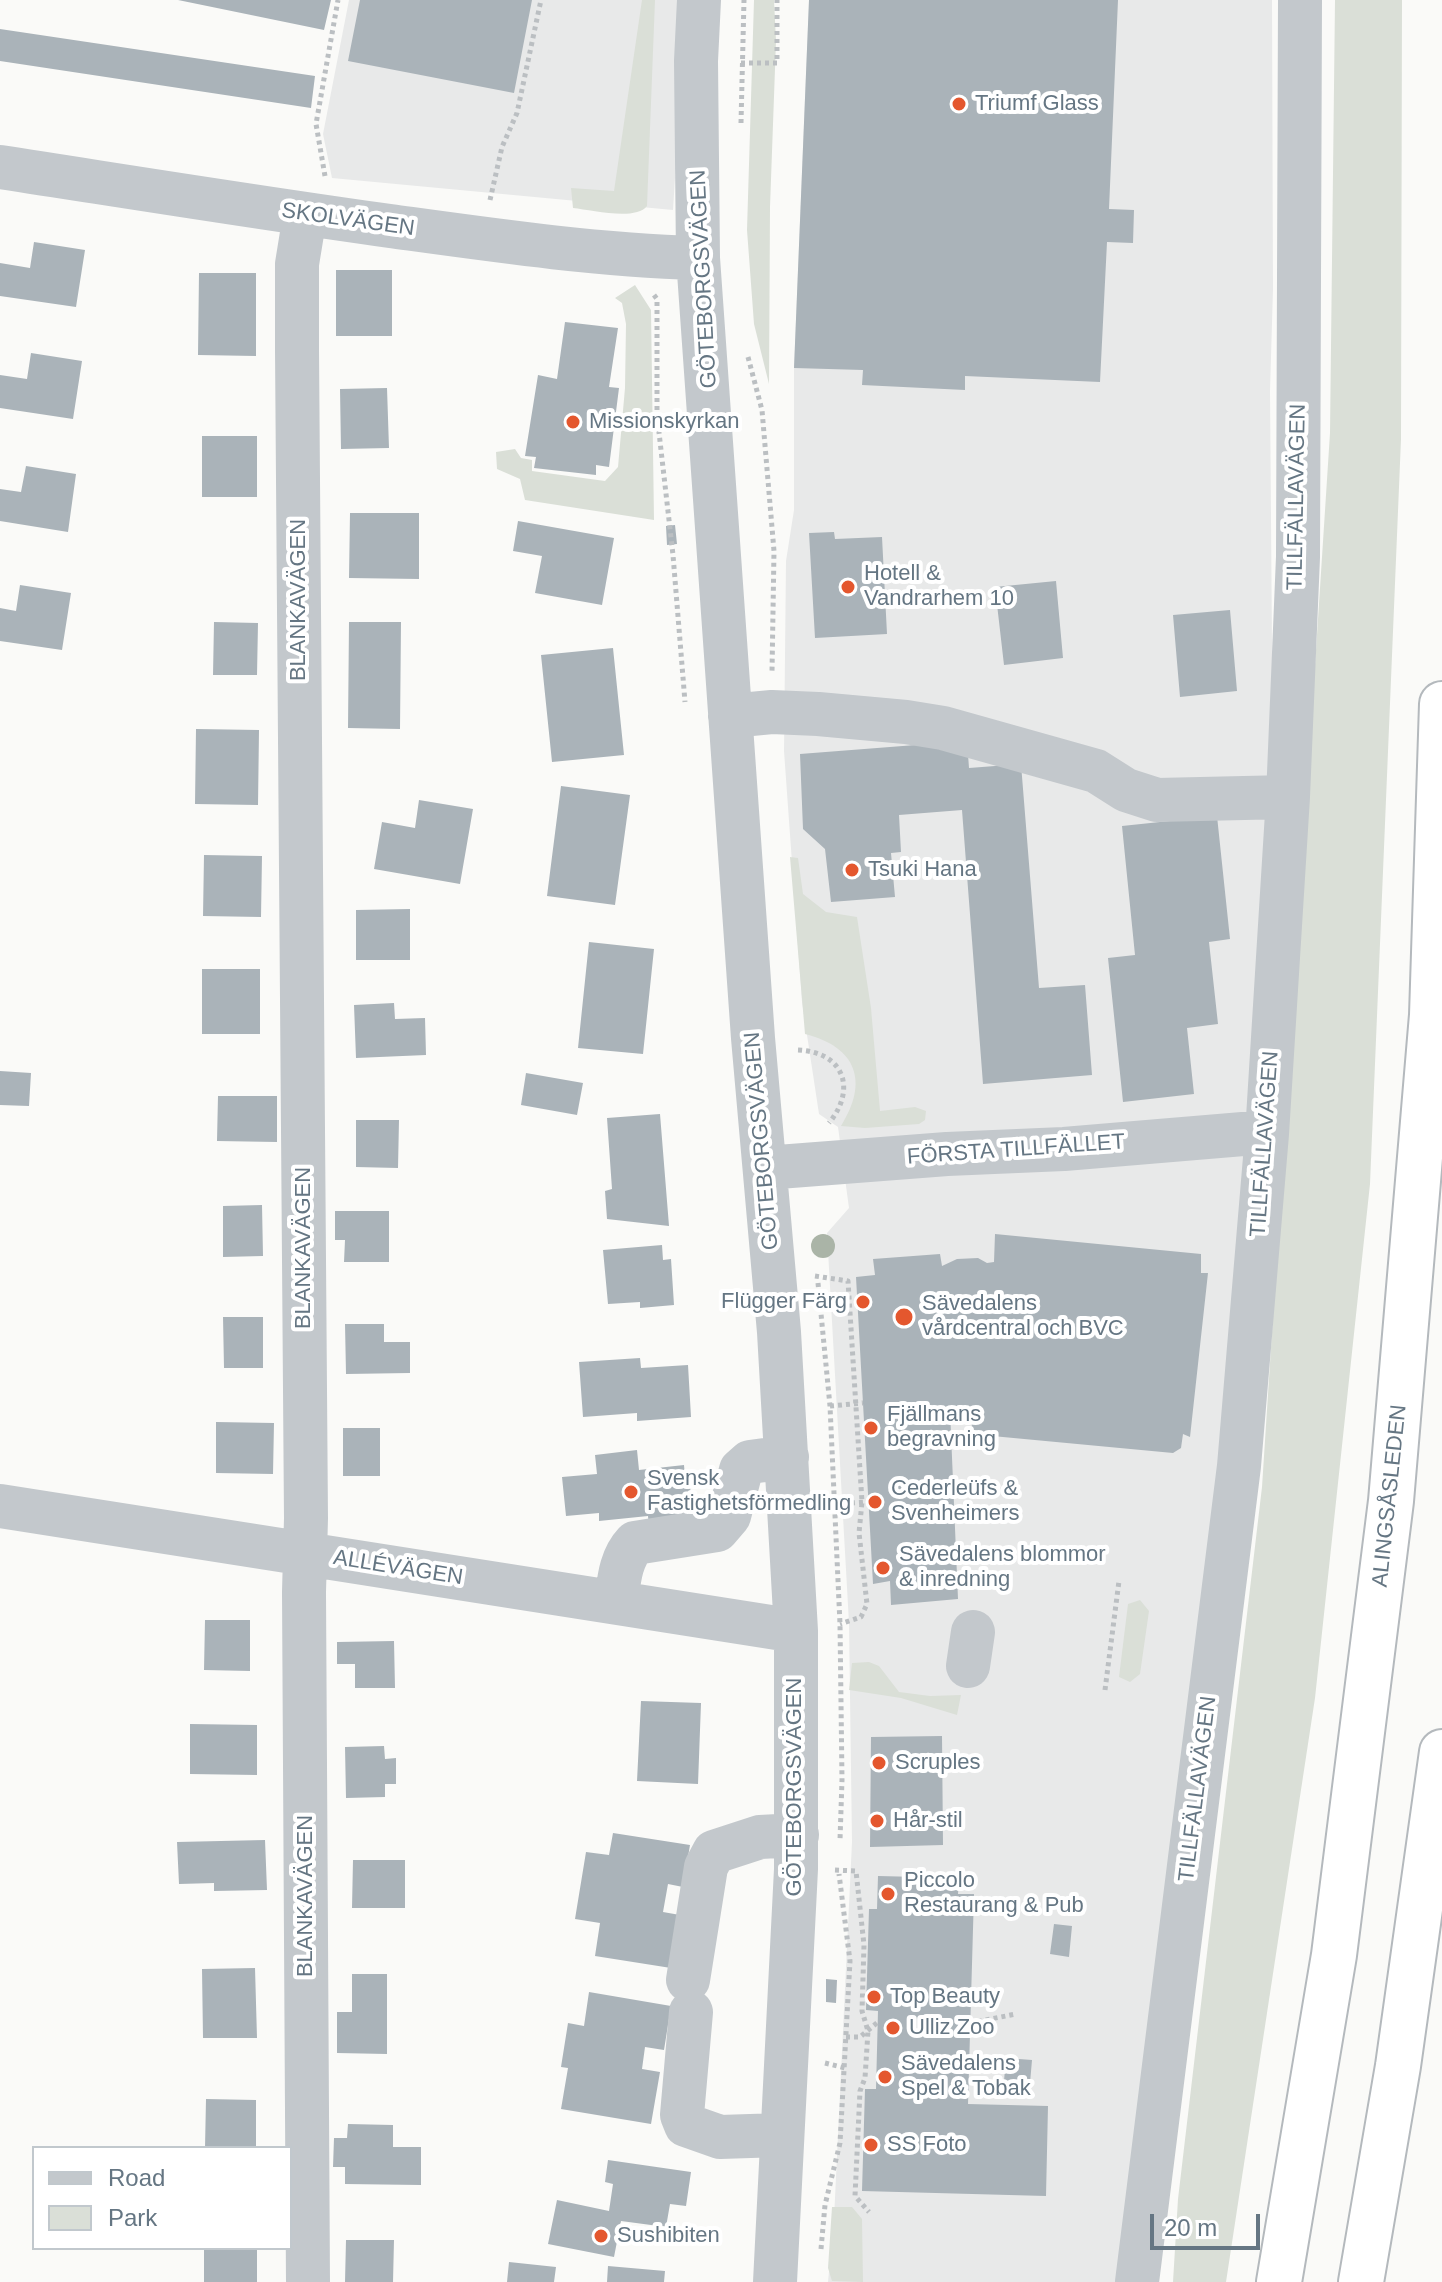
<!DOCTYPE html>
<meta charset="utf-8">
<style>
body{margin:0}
#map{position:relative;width:1442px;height:2282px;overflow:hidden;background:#fafaf8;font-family:Helvetica,sans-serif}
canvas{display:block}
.legend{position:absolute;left:32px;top:2146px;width:260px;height:104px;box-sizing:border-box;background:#fff;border:2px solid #c1c8cd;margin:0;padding:10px 14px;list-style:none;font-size:24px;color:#657683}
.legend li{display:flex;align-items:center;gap:16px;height:40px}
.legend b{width:40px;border:2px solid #c1c8cd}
.scale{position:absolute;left:1150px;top:2214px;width:110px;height:36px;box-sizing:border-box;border:4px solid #657683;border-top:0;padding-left:10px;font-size:24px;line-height:28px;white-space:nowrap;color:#657683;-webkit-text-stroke:6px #fff;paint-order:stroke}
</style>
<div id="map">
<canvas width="1442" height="2282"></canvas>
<ul class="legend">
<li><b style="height:10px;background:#c3c8cc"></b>Road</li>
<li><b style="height:22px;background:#dadfd7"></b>Park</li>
</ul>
<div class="scale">20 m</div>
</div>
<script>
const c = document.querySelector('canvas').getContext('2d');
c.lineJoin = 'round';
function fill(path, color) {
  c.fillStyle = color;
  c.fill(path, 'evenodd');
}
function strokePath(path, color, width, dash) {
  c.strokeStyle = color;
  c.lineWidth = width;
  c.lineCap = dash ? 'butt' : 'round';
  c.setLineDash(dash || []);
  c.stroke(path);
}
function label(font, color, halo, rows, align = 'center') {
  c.font = font + ' Helvetica,sans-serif';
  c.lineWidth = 8;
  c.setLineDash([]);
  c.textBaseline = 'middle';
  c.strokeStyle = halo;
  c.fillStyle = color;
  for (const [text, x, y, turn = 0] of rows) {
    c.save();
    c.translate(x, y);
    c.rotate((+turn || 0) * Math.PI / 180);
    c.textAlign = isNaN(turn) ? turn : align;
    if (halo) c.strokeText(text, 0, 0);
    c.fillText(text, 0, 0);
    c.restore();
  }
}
fill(new Path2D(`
 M349,0h337l-13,210 -341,-32 -9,-44z
 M809,0h463l1,289 -3,102 3,380 -49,668 -104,843h-292l6,-63 18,-377 -3,-219 -22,-390 22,-25 -11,-81 -19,-13 -17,-112 -18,-251 2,-190 8,-51v-142z`), '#e8e9e9');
fill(new Path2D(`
 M642,0h13l-8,206c-11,15 -56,4 -74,2l-2,-20 43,3z
 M754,0h20l2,41 -6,166 -1,177 -15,-60 -7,-94z
 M1335,0h67l-1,439 -31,745 -55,514 -89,584h-53l5,-83 84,-712 68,-1054z
 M635,285l16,25 3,210 -129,-20 -5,-21 -23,-10 -1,-17 19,-3 6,9 11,2v11l73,10 13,-14 7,-79 1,-64 -4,-21 -7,-5z
 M790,857l8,1 5,36 23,18 31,5 14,91 9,103 35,-4 11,4 -1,9 -6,4 -54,4 -24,-2c28,-44 16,-79 -36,-92z
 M1140,1600l9,11 -9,63 -10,8 -11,-5 9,-73z
 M869,1662l10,4 20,26 31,4 31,-1 -4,20 -56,-17 -52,-8 3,-27z
 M832,2207h20l10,12 1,63 -31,-1 -4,-13z`), '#dadfd7');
fill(new Path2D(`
 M178,0h153l-7,30z
 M360,0h172l-18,93 -166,-32z
 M809,0h309l-9,209 25,1 -1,33 -26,-1 -7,140 -135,-6v14l-103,-5 1,-15 -69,-2z
 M0,29l315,47 -4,32 -311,-47z
 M34,242l51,8 -9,57 -76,-11v-33l30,5z
 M336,270h56v66h-56z
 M199,273h57v83l-58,-1z
 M565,322l53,6 -9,59 10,1 -10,79 -13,-2v10l-62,-7 2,-11 -11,-1 13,-81 19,4z
 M31,353l51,8 -9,58 -73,-11v-33l27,4z
 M387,388l2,60 -48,1 -1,-60z
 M202,436h55v61h-55z
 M26,466l50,8 -8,58 -68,-11v-32l21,3z
 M350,513h69v66l-70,-1z
 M518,521l96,17 -12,67 -67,-12 7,-37 -29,-5z
 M675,525l2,19 -10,1 -1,-19z
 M834,532l1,7 47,-2 5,97 -72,4 -6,-105z
 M1056,581l7,77 -59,7 -9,-78z
 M20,585l51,8 -9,57 -62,-9v-33l16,3z
 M1230,610l7,81 -57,6 -7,-82z
 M214,622l44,1 -1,52h-44z
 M349,622h52l-1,107 -52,-1z
 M613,648l11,107 -72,7 -11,-107z
 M196,729l63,1 -1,75 -63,-1z
 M967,741l2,27 52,-4 18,224 46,-3 7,90 -109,9 -21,-274 -63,5 2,37 -10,1 4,44 -64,5 -6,-53 -22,-20 -3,-75z
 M561,786l69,9 -15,110 -68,-9z
 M419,800l54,9 -13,75 -86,-15 8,-47 33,6z
 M1217,816l13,123 -21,3 9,82 -31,4 7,66 -71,8 -15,-144 27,-3 -13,-129z
 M204,855l58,1 -1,61 -58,-1z
 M410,909v51h-54v-50z
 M589,942l65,7 -11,105 -65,-6z
 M202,969h58v65h-58z
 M394,1003l1,16 30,-1 1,37 -70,3 -2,-53z
 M0,1071l31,2 -2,33 -29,-1z
 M526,1073l57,10 -6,32 -56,-10z
 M218,1096h59v46l-60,-1z
 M660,1114l9,112 -62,-7 -2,-28 7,-2 -5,-71z
 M356,1120h43l-1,48 -42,-1z
 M262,1205l1,51 -40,1v-51z
 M335,1211h54v51h-45l1,-22h-10z
 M995,1234l206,20v19h7l-18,164 -7,-3 -2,14 -8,5 -202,-19 2,-21 -23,-3 8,189 -67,6 -1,-24 -17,3 -17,-307 19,-2 -2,-16 67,-5 2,12 15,-7 21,-1 9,5 7,-1z
 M662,1245l1,15 8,-1 3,46 -34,3v-6l-32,2 -5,-54z
 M223,1317h40v51h-39z
 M345,1324h39v18h26v31l-64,1z
 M640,1358l1,10 47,-3 3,52 -54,4v-8l-54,4 -4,-55z
 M216,1422l58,1 -1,51 -57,-1z
 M343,1428h37v48h-37z
 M637,1450l2,20 45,-5 1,12 4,-1 5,49 -45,4 -1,-13 -49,5v-8l-33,3 -4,-39 35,-3 -2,-19z
 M205,1620h45v51l-46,-1z
 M394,1641l1,47h-40v-24h-18v-22z
 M641,1701l60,2 -3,81 -61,-3z
 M190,1724l67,1v50l-67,-1z
 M942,1736l1,109 -73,2 1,-110z
 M384,1746l1,13 11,-1v26h-11v13l-39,1 -1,-51z
 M613,1833l77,12 -7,42 -15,-3 -5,28 17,3 -9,53 -76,-12 5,-33 -25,-4 11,-67 23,3z
 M265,1840l2,50 -53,1v-8l-35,1 -2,-42z
 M353,1860h52v48h-53z
 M878,1876l81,2 -1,16h16l-6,210 80,2 -2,90 -184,-5 3,-102h11l2,-78 -12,-1 3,-101h8z
 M1054,1924l18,2 -3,31 -19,-3z
 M255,1968l2,70h-54l-1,-69z
 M352,1974h35v80l-50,-1v-41h15z
 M826,1979l11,1 -1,23 -10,-1z
 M589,1992l82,14 -7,44 -19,-3 -3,22 18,3 -9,52 -90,-15 7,-41 -7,-1 7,-44 16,3z
 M1006,2058l26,2 -2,23 -26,-2z
 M206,2099l50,1v48h-51z
 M348,2124l45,1v22h28v38l-76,-1v-17h-12l1,-29h13z
 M608,2160l83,12 -5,34 -16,-2 -4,23 -45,-6 -7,36 -66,-13 9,-44 52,11 4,-27 -8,-2z
 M346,2240h48l-1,42h-48z
 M204,2248h53v34h-53z
 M509,2262l47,5 -2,15h-47z
 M608,2266l57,5 -1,11h-57z`), '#aab3b9');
const highway = new Path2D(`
 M1279,2282l55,-327 57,-454 41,-486 10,-311
 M1361,2282l37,-216 44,-314`);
strokePath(highway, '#b4b9bd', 48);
strokePath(new Path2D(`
 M741,63h36v-63
 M741,123l3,-123
 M325,176l-9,-52 22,-124
 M490,200l12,-53 15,-34 24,-113
 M654,295l3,4v116l16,140 12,147
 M748,357l14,53 12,141 -2,121
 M798,1050c46,2 59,39 31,73
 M815,1276l33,5 14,221 -3,31 8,71 -6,13 -21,7
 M818,1283l12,123 10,218 2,156 -2,60
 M830,1406l33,-3
 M835,1504l34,-2
 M1105,1690l14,-109
 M835,1870l21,1 8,74 -2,66 6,20 -3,47 -5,13 -5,105 14,16
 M970,2023l46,-9
 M846,2037h14l18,-15
 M825,2063l20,5
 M821,2249l4,-44 15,-62 10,-182 -11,-87`), '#bbbfc2', 5, [4, 4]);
strokePath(new Path2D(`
 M699,0l-3,61 2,197 55,780 26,294 17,299v238l-21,413
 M0,167c130,20 260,41 390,59 102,14 205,29 308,32
 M305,215l-8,49v86l9,1168 -2,74 4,690
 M730,716l42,-4 46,2 88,8 37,6 153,43 30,19 31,10 131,-3
 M765,1168l182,-14 117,-5 179,-15h24
 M0,1506l796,125
 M616,1602c3,-21 4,-43 19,-59l82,-13 12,-14 12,-46 9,-8 37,-5
 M968,1666l5,-34
 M688,1980l18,-113 8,-15 46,-15 37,-2
 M691,2012l-9,103 4,10 34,12 61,-2
 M1137,2282l102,-816 28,-332 21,-337 10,-240 2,-557`), '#c3c8cc', 44);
strokePath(highway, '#fff', 44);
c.fillStyle = '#aab4a7';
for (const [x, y] of [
 [823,1246]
]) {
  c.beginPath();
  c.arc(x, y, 12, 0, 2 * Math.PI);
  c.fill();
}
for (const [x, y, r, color] of [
 [959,104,8,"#e4572e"],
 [573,422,8,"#e4572e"],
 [848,587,8,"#e4572e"],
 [852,870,8,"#e4572e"],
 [863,1302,8,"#e4572e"],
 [904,1317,10,"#e4572e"],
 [871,1428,8,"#e4572e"],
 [631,1492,8,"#e4572e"],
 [875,1502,8,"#e4572e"],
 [883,1568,8,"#e4572e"],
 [879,1763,8,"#e4572e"],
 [877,1821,8,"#e4572e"],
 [888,1894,8,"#e4572e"],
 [874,1997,8,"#e4572e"],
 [893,2028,8,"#e4572e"],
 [885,2077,8,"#e4572e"],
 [871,2145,8,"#e4572e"],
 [601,2236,8,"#e4572e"]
]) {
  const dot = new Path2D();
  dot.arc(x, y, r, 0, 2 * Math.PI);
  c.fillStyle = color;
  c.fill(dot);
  strokePath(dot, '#fff', 3);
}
label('22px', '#657683', '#fff', [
 ["Triumf Glass",975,104],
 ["Missionskyrkan",589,422],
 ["Hotell &",864,574],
 ["Vandrarhem 10",864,599],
 ["Tsuki Hana",868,870],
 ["Flügger Färg",847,1302,"right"],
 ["Sävedalens",922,1304],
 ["vårdcentral och BVC",922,1329],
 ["Fjällmans",887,1415],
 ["begravning",887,1440],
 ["Svensk",647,1479],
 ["Fastighetsförmedling",647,1504],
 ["Cederleüfs &",891,1489],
 ["Svenheimers",891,1514],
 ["Sävedalens blommor",899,1555],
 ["& inredning",899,1580],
 ["Scruples",895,1763],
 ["Hår-stil",893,1821],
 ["Piccolo",904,1881],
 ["Restaurang & Pub",904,1906],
 ["Top Beauty",890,1997],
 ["Ulliz Zoo",909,2028],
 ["Sävedalens",901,2064],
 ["Spel & Tobak",901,2089],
 ["SS Foto",887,2145],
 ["Sushibiten",617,2236]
], 'left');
label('22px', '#657683', '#fff', [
 ["SKOLVÄGEN",348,220,8],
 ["GÖTEBORGSVÄGEN",704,279,-93],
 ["TILLFÄLLAVÄGEN",1297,497,-89],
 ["BLANKAVÄGEN",299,600,-90],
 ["GÖTEBORGSVÄGEN",762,1141,-95],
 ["TILLFÄLLAVÄGEN",1265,1144,-86],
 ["FÖRSTA TILLFÄLLET",1016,1150,-4],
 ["BLANKAVÄGEN",304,1248,-90],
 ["ALINGSÅSLEDEN",1390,1496,-84],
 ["ALLÉVÄGEN",398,1568,9],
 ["GÖTEBORGSVÄGEN",795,1787,-90],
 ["TILLFÄLLAVÄGEN",1198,1789,-83],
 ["BLANKAVÄGEN",306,1896,-90]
]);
</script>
